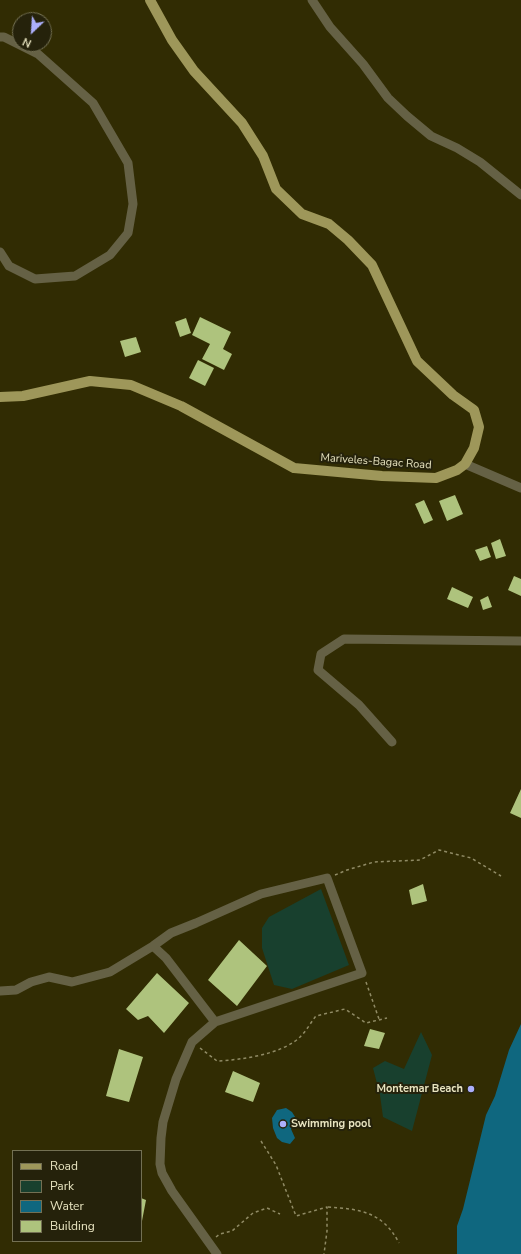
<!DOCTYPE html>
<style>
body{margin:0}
#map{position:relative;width:521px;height:1254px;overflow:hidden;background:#312c03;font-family:"Nunito Sans",sans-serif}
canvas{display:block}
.legend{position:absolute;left:12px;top:1150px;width:130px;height:92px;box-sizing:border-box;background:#25220b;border:1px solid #737053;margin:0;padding:5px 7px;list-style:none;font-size:12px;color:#e8e4c0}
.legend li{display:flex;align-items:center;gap:8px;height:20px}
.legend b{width:20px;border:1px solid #737053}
.north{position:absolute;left:12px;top:12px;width:40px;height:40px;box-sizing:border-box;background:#25220b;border:1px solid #737053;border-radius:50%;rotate:205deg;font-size:11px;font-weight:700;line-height:16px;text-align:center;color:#e8e4c0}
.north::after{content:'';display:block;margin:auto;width:14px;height:18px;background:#acaffb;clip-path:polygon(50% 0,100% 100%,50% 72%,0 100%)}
</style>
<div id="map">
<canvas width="521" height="1254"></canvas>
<ul class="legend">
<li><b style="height:5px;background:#9e975a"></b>Road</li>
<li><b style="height:11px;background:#18402e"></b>Park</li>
<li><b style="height:11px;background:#0f677f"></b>Water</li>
<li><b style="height:11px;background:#aec37d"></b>Building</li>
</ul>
<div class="north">N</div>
</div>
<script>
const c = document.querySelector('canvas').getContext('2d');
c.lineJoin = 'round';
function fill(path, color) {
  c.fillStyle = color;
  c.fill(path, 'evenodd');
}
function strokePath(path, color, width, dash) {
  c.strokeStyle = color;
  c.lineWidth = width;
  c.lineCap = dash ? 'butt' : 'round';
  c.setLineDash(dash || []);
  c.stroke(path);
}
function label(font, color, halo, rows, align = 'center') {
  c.font = font + ' "Nunito Sans",sans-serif';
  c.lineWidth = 4;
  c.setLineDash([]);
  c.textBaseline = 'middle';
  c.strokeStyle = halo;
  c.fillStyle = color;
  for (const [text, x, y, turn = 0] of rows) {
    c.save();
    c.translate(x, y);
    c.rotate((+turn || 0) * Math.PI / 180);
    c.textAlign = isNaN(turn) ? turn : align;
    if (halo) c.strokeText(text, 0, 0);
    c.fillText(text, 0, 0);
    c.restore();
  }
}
fill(new Path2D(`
 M321,889l28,76 -57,24 -18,-4 -12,-37v-20l7,-11z
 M421,1032l11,23 -20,76 -29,-14 -3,-22 -7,-27 12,-7 19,8z`), '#18402e');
fill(new Path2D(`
 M521,1024v230h-64v-28l6,-17 23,-94 9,-19 14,-46z
 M286,1108l6,4 5,8 -6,9 4,9 -5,6 -8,-2 -5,-4 -4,-10 -1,-10 5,-8z`), '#0f677f');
fill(new Path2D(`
 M200,317l31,15 -8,17 9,5 -8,16 -22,-11 8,-15 -18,-9z
 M186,318l5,15 -11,4 -5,-15z
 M136,337l5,15 -16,5 -5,-16z
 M198,360l16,8 -9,18 -16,-8z
 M455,495l8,19 -16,7 -8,-20z
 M424,500l9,20 -9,4 -9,-20z
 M500,539l6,17 -10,3 -5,-16z
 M487,546l4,11 -11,4 -5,-11z
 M514,576l7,3v17l-13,-6z
 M452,587l21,10 -5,11 -21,-9z
 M488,596l4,11 -9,3 -3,-10z
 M521,789v29l-11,-5z
 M423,884l4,17 -15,4 -3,-15z
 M239,940l28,26 -30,40 -29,-26z
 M157,973l32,30 -25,30 -16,-17 -10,4 -12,-11z
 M370,1029l15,4 -6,16 -15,-3z
 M119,1049l24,8 -14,45 -23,-6z
 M233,1071l27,12 -7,19 -28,-10z
 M141,1198l5,2 -4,21h-1z`), '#aec37d');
strokePath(new Path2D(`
 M335,875l12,-5 27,-8 46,-2 19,-10 32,8 30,18
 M366,982l13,37
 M200,1048l17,13c24,-1 67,-7 84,-25 6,-6 10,-14 15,-20l29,-7 21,14 21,-5
 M261,1141l15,24 20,51 31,-9v24l-3,23
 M328,1207c32,2 55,5 71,36
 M216,1237l4,-3 12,-3 21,-18 14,-5 13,6`), '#908b65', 1.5, [3, 3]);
strokePath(new Path2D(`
 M312,0l18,27 33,37 25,34 19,18 24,20 26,12 23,14 41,33
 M0,37h4l34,17 55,49 35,60 5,41 -5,29 -18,22 -35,21 -40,3 -26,-13 -9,-14
 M465,464l56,24
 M392,742l-33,-37 -41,-35 3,-16 23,-15 177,2
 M153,946l13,12 49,64 -23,20 -16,37 -13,43 -2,16 -1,26 2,9 10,18 45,63
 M0,991l16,-1 15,-8 18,-5 23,5 38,-10 43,-26 18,-13 25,-10 65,-29 66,-16 35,95 -147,49`), '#656145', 9);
strokePath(new Path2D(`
 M0,397l23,-1 67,-15 41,4 50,21 113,62 88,8 54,2 21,-8 8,-6 9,-16 5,-21 -5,-17 -21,-15 -36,-34 -45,-96 -24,-25 -19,-16 -27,-10 -26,-25 -13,-33 -21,-33 -48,-52 -22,-31 -22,-40`), '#9e975a', 10);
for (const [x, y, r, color] of [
 [471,1089,4,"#acaffb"],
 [283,1124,4,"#acaffb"]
]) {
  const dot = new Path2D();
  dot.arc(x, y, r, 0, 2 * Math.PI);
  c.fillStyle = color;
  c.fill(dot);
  strokePath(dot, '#25220b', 1.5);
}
label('11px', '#e8e4c0', '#25220b', [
 ["Mariveles-Bagac Road",376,462,4]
]);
label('bold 11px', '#e8e4c0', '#25220b', [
 ["Montemar Beach",463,1089],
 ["Swimming pool",291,1124,"left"]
], 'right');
</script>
